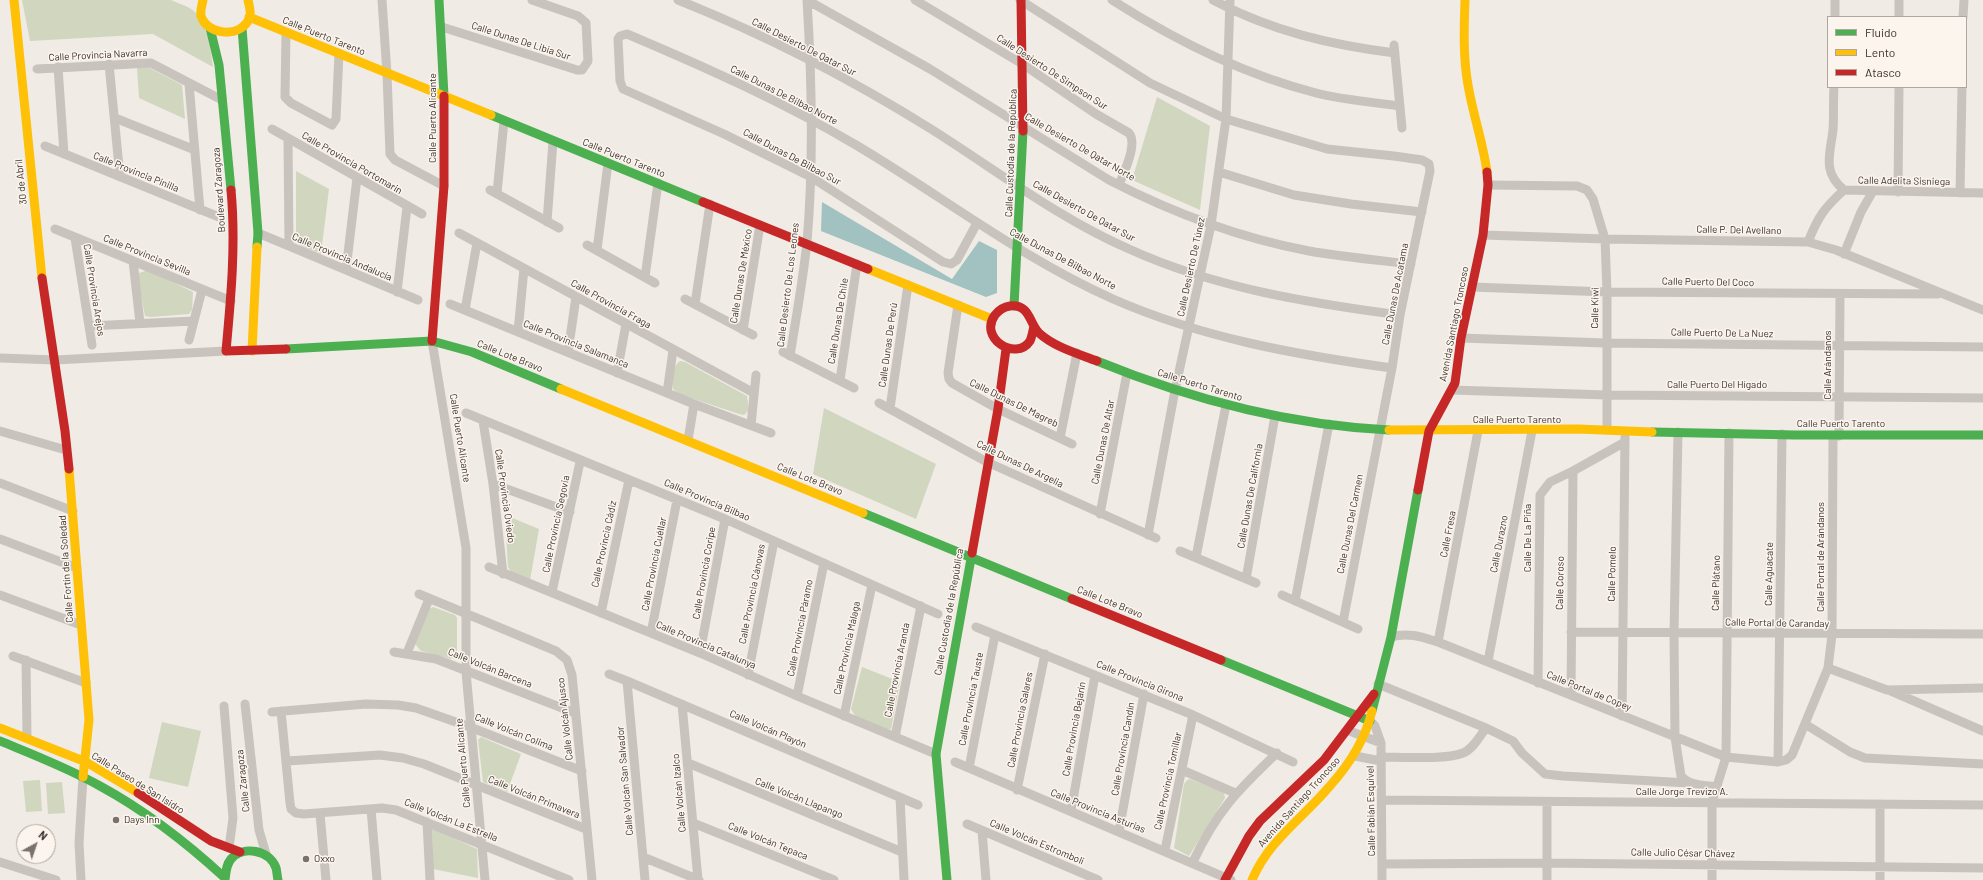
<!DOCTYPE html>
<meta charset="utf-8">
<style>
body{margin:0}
#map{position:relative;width:1983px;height:880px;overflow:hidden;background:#f0ebe5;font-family:Barlow,sans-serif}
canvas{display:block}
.legend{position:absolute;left:1827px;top:16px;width:140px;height:72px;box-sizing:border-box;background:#fbf5ee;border:1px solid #aea6a0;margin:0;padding:5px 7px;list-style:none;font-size:12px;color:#3b302b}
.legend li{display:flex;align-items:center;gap:8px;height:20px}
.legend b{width:20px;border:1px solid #aea6a0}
.north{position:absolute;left:16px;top:824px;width:40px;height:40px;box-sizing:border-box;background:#fbf5ee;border:1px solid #aea6a0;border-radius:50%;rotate:40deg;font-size:11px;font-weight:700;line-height:16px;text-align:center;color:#3b302b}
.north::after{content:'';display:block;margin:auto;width:14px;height:18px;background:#7a716c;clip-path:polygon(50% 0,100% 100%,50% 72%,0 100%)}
</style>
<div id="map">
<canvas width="1983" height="880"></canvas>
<ul class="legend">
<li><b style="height:5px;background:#4caf50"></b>Fluido</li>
<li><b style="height:5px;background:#ffc107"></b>Lento</li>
<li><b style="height:5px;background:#c62828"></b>Atasco</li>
</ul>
<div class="north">N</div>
</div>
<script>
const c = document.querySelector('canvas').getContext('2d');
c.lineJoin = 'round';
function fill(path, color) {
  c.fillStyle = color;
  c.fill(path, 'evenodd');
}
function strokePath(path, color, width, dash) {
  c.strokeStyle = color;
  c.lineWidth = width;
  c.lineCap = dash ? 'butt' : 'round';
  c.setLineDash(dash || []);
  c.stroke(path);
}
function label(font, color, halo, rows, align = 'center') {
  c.font = font + ' Barlow,sans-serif';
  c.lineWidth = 3;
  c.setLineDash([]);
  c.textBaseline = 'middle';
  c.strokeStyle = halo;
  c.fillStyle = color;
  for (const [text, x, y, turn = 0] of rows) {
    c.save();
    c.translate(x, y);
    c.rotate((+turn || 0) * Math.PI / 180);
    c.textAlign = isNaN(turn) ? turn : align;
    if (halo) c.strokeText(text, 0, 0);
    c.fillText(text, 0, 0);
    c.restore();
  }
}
fill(new Path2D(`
 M22,0h149c6,3 14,5 20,9 16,9 20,42 22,58l-60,-33 -123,7z
 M148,67l34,18 3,34 -46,-21 -2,-30z
 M1157,97l53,29 -10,84 -68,-30z
 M296,171l33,18 -8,65 -20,-8 -5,-7z
 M148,270l45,22 -1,18 -3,4 -38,3 -6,-1 -7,-37 1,-6z
 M680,361l5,1 62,34 2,14 -5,5 -5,-1 -60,-20 -6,-5c-1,-9 -1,-23 7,-28z
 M824,408l112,56 -20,55 -103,-45z
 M505,515l34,14 -9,51 -18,-7 -4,-6z
 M433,607l22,8 2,3v34l-6,7 -30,-8 -6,-7 14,-35z
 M862,667l38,15 -9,47 -4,1 -31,-13 -5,-8z
 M162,722l39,9 -13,56 -39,-9z
 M481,737l40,17 -14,38 -24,-10 -5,-42z
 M1190,779l30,12 4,2 1,5 -36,58 -15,-8 10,-64 3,-4z
 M40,780l2,31 -16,1 -3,-31z
 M62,782l3,31 -17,1 -2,-31z
 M434,829l43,20 1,29 -45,-9 -1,-39z`), '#d1d6bf');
fill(new Path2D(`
 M822,202l130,77 27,-38 18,9v43l-11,4 -165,-66z`), '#a1c2c1');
strokePath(new Path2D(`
 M382,0l5,74 3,80 5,6 49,26
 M678,0c88,35 173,79 253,129 65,41 127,89 198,120 86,39 179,54 271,66
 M807,0l123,69 179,111c62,32 131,58 200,71 34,6 68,9 102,13
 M915,0l109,65 72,49 33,19c9,11 -5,39 -10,52
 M1020,0l130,83 76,36 101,30 67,7 28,4 7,4 1,7 -30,144 -8,53 -49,254
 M1112,0c64,41 130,74 204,93 27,7 56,9 84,13
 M1213,0c58,31 118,45 182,53
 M1835,17v-17
 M1899,17v-17
 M1963,17l1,-17
 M442,27l135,43h5l6,-9 -2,-38 -8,-7 -46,-16
 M286,33l-1,64 6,6 41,22 4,-6 3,-66
 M1394,45l8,83
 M109,64l11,113
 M58,67l6,87
 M37,69l114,-6 71,37
 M189,84l11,126
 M1834,87c-1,14 0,29 -1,43 -3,25 -11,42 11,60l139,3
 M115,118l80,32
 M272,129l150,85
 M288,139l1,107
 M45,146l174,71
 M1219,172l75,23 57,9 71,8
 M1488,185l89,1 10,4 6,9 12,40 2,53v138
 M490,190l69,38
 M1898,192l1,-105
 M497,193l7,-72
 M1960,193l2,-106
 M547,222l6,-81
 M977,223l-20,37 -6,4 -8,-2 -132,-85 -87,-43 -101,-45 -3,-8 -2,-42 2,-3 7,-2c78,33 156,68 229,111 86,51 165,113 257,154 89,39 184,56 279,69
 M55,229l176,72
 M258,233l160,67
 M459,233l295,160
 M1483,235l122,4 203,3 28,8 147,60
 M75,238l17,107
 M1808,242c10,-25 16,-34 36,-52
 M587,245l68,38
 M597,250l11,-87
 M1844,254l17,-42 12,-21
 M133,261l7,62
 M346,270l11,-92
 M645,277l13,-94
 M1472,287l135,5 331,2
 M397,292l10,-85
 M685,299l68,36
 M450,304l244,100 77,29
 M695,304l15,-100
 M958,305l-10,68 1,6 3,4 46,26 74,35
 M465,310l12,-67
 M89,326l105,-5
 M743,330l17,-105
 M518,332l6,-64
 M1461,338l144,5 378,4
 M189,340l13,-50
 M432,341l34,207v124l19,208
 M568,352l8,-55
 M783,352l71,36
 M790,356c6,-38 13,-76 17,-114 7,-81 5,-161 0,-242
 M0,358l55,2 171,-9
 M617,373l9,-49
 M840,380l17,-116
 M1452,390l155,5 376,3
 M667,393l6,-43
 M879,403l108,59 169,76
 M890,408l18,-123
 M466,413l259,106 213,95
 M483,421l10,63 10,90
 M751,425l5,-50
 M0,431l66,19
 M1678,432l-4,201 1,104 6,39c9,10 23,9 36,11
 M1839,436l1,-142
 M1060,438l17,-85
 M688,440l6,-36
 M0,483l73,28
 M493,484l77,28
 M1100,514l27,-141
 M1148,535l27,-145 36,-165 15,-106 4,-119
 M0,539l77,29
 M1180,551l76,32
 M1196,557l30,-152
 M489,567l211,86 97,43 139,58
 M1246,579l29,-163
 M552,592l28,-130
 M419,594l137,57 11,9 5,15 20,205
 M0,595l81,30
 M1282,595l76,34
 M1295,601l34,-177
 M601,613l28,-133
 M976,627l217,88 100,47
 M1571,632l412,2
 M651,633l26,-133
 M1391,637c17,-5 31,0 47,5l288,115 52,5 8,-2 6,-5 36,-87 4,-33 1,-199
 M1438,642l40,-211
 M394,652l42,7 139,54
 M407,653l22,-54
 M700,653l25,-134
 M13,656l73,27
 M26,660l1,78
 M1488,661l44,-230
 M1828,668l59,22 96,-2
 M609,674l18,7 291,124
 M748,675l26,-134
 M627,681l18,199
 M1538,683l2,-188 10,-13 23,-11 52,-29
 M1378,684l108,44
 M1891,691l92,40
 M1571,695l2,-224
 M797,696l27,-133
 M245,704l14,126 7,24
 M682,704l16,176
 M224,706l9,112 -4,30
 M281,711l9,92 1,6 5,4 8,1 78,-6 14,2 173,70
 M272,712l94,-8 32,1 18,3 54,19 112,44
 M844,716l28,-131
 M1622,716l3,-279
 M1370,721l5,5 6,17 1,137
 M1805,724l45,28 15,6 118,6
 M1347,730l34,13
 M895,737l26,-131
 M1355,756l26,5
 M1381,757c20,0 65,3 82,-4 10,-4 17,-17 23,-25l27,13 9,12 23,21 18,2 126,7
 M287,761l93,-6 23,3 21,6 162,65
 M955,762l276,118
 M1778,762l4,-328
 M688,763l214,89
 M969,768l26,-133
 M1182,770l53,23
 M1017,790l28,-136
 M900,797l4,83
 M1382,800l601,5
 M1547,803v77
 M371,809l6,71
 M1071,811l24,-136
 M320,814l6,66
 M427,822l3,58
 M693,823l141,57
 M967,824l131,56
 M982,831l4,49
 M1119,831l25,-137
 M1165,850l28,-135
 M643,857l56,23
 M0,862l56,18
 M1193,862c23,-50 45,-72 84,-109
 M1382,864l165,-1 436,5
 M81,880l-2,-37 4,-66
 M1712,880v-78l14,-45 3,-324
 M1880,880v-76`), '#c9c3be', 9);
strokePath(new Path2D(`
 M439,0l5,96
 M210,28l9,37 12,125
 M242,28l16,205 -1,14
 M491,115l212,87
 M1014,306l9,-175
 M286,349l146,-8 40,11 89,37
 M1097,361c93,38 192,64 292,69
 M1652,432l143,3h188
 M863,513l209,86
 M1221,660l149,61
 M1372,711l19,-74 27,-147
 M0,741c34,14 68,27 100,45 46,25 87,57 125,92
 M225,880c1,-8 1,-15 6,-21 12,-14 39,-9 45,9 1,3 1,8 2,12
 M947,880l-11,-126 36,-201`), '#4caf50', 9);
strokePath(new Path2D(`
 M14,0l28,278
 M203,0c-1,5 -3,11 -2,16 7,21 43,22 49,0 1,-5 -1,-11 -2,-16
 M1465,0c-1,29 -2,57 3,85 5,30 15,57 19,87
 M249,17l242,98
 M868,269l124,50
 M252,351l5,-104
 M561,389l302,124
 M1389,430l189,-1 74,3
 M69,469l20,251 -6,57
 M0,728l86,34 52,31
 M1252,880c17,-40 50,-61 77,-93 20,-22 36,-47 43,-76`), '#ffc107', 9);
strokePath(new Path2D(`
 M1021,0l2,131
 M231,190c5,54 0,107 -5,161l60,-2
 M703,202l165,67
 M42,278l23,153 4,38
 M1034,326c-1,4 -2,11 -4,15 -14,21 -52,-3 -35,-26 4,-5 8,-8 15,-9 20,-2 19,17 29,27 15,14 40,21 58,28
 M432,341l12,-155v-90
 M1418,490l11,-59 26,-48 6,-45 22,-103 5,-50 -1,-13
 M972,553l26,-144 8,-60
 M1072,599l149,61
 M138,793l73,48 29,11
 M1225,880l24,-44 11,-15 64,-61 50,-66`), '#c62828', 9);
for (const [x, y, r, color] of [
 [116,820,4,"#7a716c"],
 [306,859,4,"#7a716c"]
]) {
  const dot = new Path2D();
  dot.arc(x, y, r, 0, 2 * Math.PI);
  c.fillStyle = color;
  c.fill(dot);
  strokePath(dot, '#fbf5ee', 1.5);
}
label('10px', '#3b302b', '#fbf5ee', [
 ["Calle Puerto Tarento",324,36,22],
 ["Calle Dunas De Libia Sur",521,41,18],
 ["Calle Desierto De Qatar Sur",804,47,27],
 ["Calle Provincia Navarra",98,55,-3],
 ["Calle Desierto De Simpson Sur",1052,72,33],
 ["Calle Dunas De Bilbao Norte",784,95,27],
 ["Calle Puerto Alicante",433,118,-90],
 ["Calle Desierto De Qatar Norte",1080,147,30],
 ["Calle Custodia de la República",1011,153,-88],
 ["Calle Dunas De Bilbao Sur",792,157,28],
 ["Calle Puerto Tarento",624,158,22],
 ["Calle Provincia Portomarin",352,163,30],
 ["Calle Provincia Pinilla",136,172,22],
 ["Calle Adelita Sisniega",1904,181,1],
 ["30 de Abril",21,182,-96],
 ["Boulevard Zaragoza",219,190,-94],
 ["Calle Desierto De Qatar Sur",1084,211,29],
 ["Calle P. Del Avellano",1739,230,1],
 ["Calle Provincia Sevilla",147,255,22],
 ["Calle Provincia Andalucía",342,257,23],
 ["Calle Dunas De Bilbao Norte",1063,259,28],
 ["Calle Desierto De Túnez",1191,267,-78],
 ["Calle Dunas De México",741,276,-81],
 ["Calle Puerto Del Coco",1708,282,1],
 ["Calle Desierto De Los Leones",788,285,-83],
 ["Calle Provincia Arejos",94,290,81],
 ["Calle Dunas De Acatama",1395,294,-79],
 ["Calle Provincia Fraga",611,304,29],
 ["Calle Kiwi",1595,308,-89],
 ["Calle Dunas De Chile",838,321,-81],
 ["Avenida Santiago Troncoso",1454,324,-79],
 ["Calle Puerto De La Nuez",1722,333,1],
 ["Calle Provincia Salamanca",576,344,22],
 ["Calle Dunas De Perú",888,345,-82],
 ["Calle Lote Bravo",510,356,22],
 ["Calle Arándanos",1828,365,-90],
 ["Calle Puerto Tarento",1200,385,17],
 ["Calle Puerto Del Hígado",1717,385],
 ["Calle Dunas De Magreb",1014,403,26],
 ["Calle Puerto Tarento",1517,420],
 ["Calle Puerto Tarento",1841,424],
 ["Calle Puerto Alicante",460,438,81],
 ["Calle Dunas De Altar",1103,442,-79],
 ["Calle Dunas De Argelia",1020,464,26],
 ["Calle Lote Bravo",810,479,22],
 ["Calle Provincia Oviedo",505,496,82],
 ["Calle Dunas De California",1250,496,-80],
 ["Calle Provincia Bilbao",707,500,23],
 ["Calle Provincia Segovia",556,524,-78],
 ["Calle Dunas Del Carmen",1350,524,-79],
 ["Calle Fresa",1448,534,-79],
 ["Calle De La Piña",1528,538,-90],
 ["Calle Provincia Cádiz",604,544,-78],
 ["Calle Durazno",1499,544,-79],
 ["Calle Portal de Arándanos",1821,557,-90],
 ["Calle Provincia Cuéllar",654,564,-79],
 ["Calle Fortín de la Soledad",66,569,-94],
 ["Calle Provincia Coripe",704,573,-80],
 ["Calle Pomelo",1612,574,-89],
 ["Calle Aguacate",1769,574,-89],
 ["Calle Coroso",1560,583,-89],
 ["Calle Plátano",1716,583,-89],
 ["Calle Provincia Cánovas",752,594,-79],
 ["Calle Lote Bravo",1110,602,22],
 ["Calle Custodia de la República",949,612,-80],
 ["Calle Portal de Caranday",1777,623,1],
 ["Calle Provincia Páramo",800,628,-79],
 ["Calle Provincia Catalunya",706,645,23],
 ["Calle Provincia Málaga",847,648,-78],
 ["Calle Volcán Barcena",490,668,22],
 ["Calle Provincia Aranda",897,670,-79],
 ["Calle Provincia Girona",1140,681,22],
 ["Calle Portal de Copey",1589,691,22],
 ["Calle Provincia Tauste",971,699,-79],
 ["Calle Volcán Ajusco",565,719,-96],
 ["Calle Provincia Salares",1020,720,-79],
 ["Calle Volcán Playón",768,729,23],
 ["Calle Provincia Bejarín",1074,729,-80],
 ["Calle Volcán Colima",514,732,22],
 ["Calle Provincia Candín",1123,749,-80],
 ["Calle Puerto Alicante",463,763,-95],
 ["Calle Zaragoza",243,781,-96],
 ["Calle Volcán San Salvador",625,781,-95],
 ["Calle Provincia Tomillar",1168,781,-78],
 ["Calle Paseo de San Isidro",138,783,32],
 ["Calle Jorge Trevizo A.",1682,792],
 ["Calle Volcán Izalco",679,793,-95],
 ["Calle Volcán Primavera",534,797,22],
 ["Calle Volcán Llapango",799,798,22],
 ["Avenida Santiago Troncoso",1299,802,-48],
 ["Calle Provincia Asturias",1098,811,22],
 ["Calle Fabián Esquivel",1371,811,-91],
 ["Calle Volcán La Estrella",451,820,22],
 ["Calle Volcán Tepaca",768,841,22],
 ["Calle Volcán Estromboli",1037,842,23],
 ["Calle Julio César Chávez",1683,853,1]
]);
label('10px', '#3b302b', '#fbf5ee', [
 ["Days Inn",124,820],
 ["Oxxo",314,859]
], 'left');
</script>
